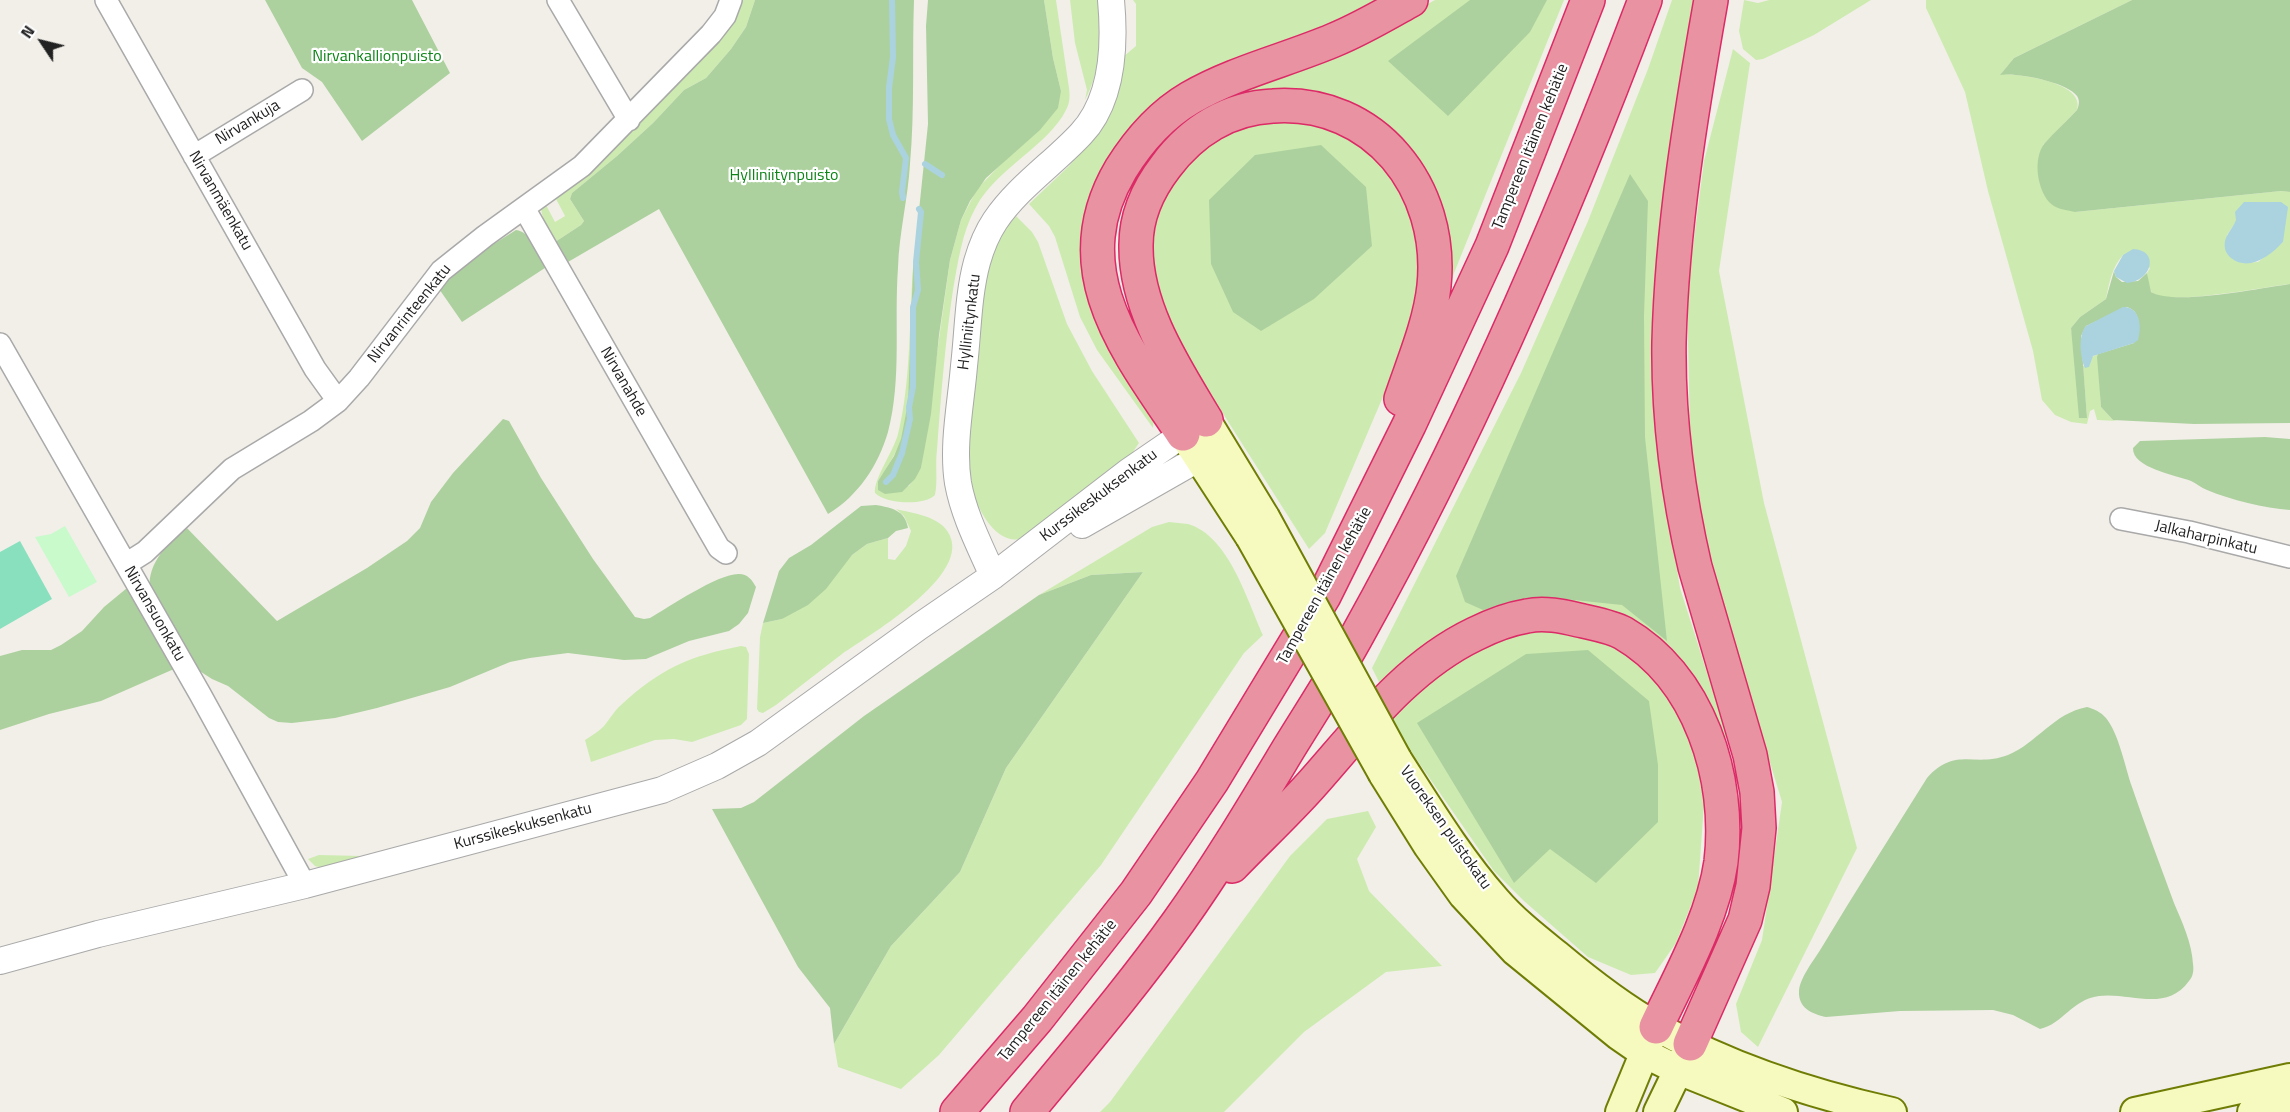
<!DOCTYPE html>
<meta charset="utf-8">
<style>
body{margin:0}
#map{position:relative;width:2290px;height:1112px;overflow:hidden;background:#f2efe9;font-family:"Titillium Web",sans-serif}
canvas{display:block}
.north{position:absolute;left:12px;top:12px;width:60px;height:60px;-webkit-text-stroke:4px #fff;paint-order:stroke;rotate:305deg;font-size:16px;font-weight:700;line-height:24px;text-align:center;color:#222}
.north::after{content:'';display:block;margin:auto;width:21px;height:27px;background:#222;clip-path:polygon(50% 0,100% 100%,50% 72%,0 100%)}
</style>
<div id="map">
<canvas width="2290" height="1112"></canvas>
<div class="north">N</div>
</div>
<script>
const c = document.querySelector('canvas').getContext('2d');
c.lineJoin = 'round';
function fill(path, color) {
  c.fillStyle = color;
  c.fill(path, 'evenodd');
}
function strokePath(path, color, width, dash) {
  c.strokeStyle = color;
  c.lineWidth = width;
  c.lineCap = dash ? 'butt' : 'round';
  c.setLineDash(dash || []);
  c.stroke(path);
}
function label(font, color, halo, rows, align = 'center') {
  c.font = font + ' "Titillium Web",sans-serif';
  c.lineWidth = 4.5;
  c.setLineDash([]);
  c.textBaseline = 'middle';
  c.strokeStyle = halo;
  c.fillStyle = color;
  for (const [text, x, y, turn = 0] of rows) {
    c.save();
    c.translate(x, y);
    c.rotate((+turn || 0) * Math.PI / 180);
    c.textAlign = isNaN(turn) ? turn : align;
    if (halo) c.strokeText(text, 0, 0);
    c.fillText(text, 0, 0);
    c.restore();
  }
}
fill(new Path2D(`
 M738,0h17l-9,27 -15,22 -25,29 -22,12 -31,33 -36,33 -45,37 -2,6 14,22 -3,4 -26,17 -11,-19 -3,-14 1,-2 4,-2 9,17 10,-6 -10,-19 57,-47 85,-90z
 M1044,0h12l13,88c1,8 1,15 -3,22 -17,35 -69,58 -90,97 -14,25 -18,55 -23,83 -8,53 -12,106 -16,160 -2,15 1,31 -2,45 -10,11 -50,9 -60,-2 -2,-13 19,-43 23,-59 13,-52 11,-113 15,-166 -1,50 3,126 -12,172 -6,15 -14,28 -23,41l31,5 12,-18 29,-208 11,-40 16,-31 29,-30 55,-68 -8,-33z
 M1070,0h29c5,35 2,69 -14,100l2,-10 -12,-47z
 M1133,0h250l-45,23 -154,62 -94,132 64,200 -1,11 -56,-78 -17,-33 -25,-80 -6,-11 -20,-22 40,-38 21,-25 33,-84 13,-11v-42z
 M1435,0h129l-116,288 -62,-159 -54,-34 -56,-6 -43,6 121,-51z
 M1672,0h24l-22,116 -18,170 1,156 23,146 48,150 -9,1 -22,-50 -137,-85 -179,82 -9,-18 149,-295 67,-152 60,-152z
 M1744,0l14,3 11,-3h102l-57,35 -51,24 -7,1 -13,-11 -4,-18z
 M1926,0h206l-118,58 -13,16c18,0 85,8 76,36l-34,35 32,67 206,-21 9,1v92c-25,3 -119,21 -136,10 -7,-4 -6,-14 -7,-21l3,-5 -27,-13c-11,12 -14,28 -17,44l-26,18 -9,11 16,90 -4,-52h6l1,-8 8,-4 3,53 12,13 4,1 -20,-1 -3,-11 -4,2 -3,13 -16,-2 -16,-7 -13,-15 -9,-49 -45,-160 -23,-99 -39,-84zM2237,220l46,22 -25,20 -16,1 -15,-28z
 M1733,49l17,14 -31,208 45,232 93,345 -99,199 -17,-15 -5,-28 26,-64 20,-138 -79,-259 -13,-107 -3,-143 17,-132z
 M1297,117l56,20 40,38 21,37 5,29 -2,59 -32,92 -60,141 -16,16 -122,-192 -32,-61 -5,-59 13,-44 35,-40 44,-29z
 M1016,216l16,16 6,10 29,82 25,47 47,72 -17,25 -93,70c-7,1 -14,3 -22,0 -21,-8 -34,-40 -37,-60 -3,-26 0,-53 2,-78 2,-42 4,-102 18,-141 6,-16 15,-30 26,-43z
 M896,509c15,4 36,6 48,18 40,42 -75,108 -102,127 -22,17 -44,34 -66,51l-13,8 -4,-1 -2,-3 3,-72 3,-14 19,-4 70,-64 15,-11 21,-6v21l7,1 11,-14 5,-15 -7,-15z
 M1169,522c6,1 13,1 19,2 41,12 59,76 75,111l-19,18 -143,212 -162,190 -38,34 -63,-22 -4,-23 57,-98 69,-74 46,-104 137,-196 -52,3 -52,20 113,-68z
 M1552,628l52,11 32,20 36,36 20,41 12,68 -6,84 -22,55 -21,30 -24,2 -43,-18 -64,-56 -30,-30 -109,-157 68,-56 59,-28z
 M741,646l5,1 3,7 -2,65 -6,6 -49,17 -18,-3 -19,1 -64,22 -6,-22c6,-4 13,-8 19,-14 6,-7 10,-15 17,-21 39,-36 68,-49 120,-59z
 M1368,811l8,16 -19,32 12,32 73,75 -56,6 -82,60 -80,80h-124l10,-10 180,-246 37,-37z
 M319,855l43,1v2l-40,10 -7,-2 -7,-7z`), '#cdebb0');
fill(new Path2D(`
 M265,0h147l38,73 -88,68 -40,-59 -20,-14z
 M755,0h159c-2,55 1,109 -4,164 -2,35 -11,69 -12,104 -4,54 4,111 -10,164 -10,34 -30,64 -60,82l-169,-305 -91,53 -13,-20 26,-17 3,-4 -14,-22 2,-6 45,-37 36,-33 31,-33 22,-12 25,-29 15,-22z
 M928,0h116l9,58 8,33 -3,17 -18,22 -54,48 -16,23 -9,19 -11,40 -11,75 -8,79 -10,54 -6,11 -13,13 -17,2 -7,-4v-9l16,-25 7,-17 7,-36 5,-135 15,-144 -2,-98z
 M1470,0h77l-17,32 -82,84 -60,-55z
 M2132,0h158v192l-9,-1 -206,21c-9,-2 -20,-3 -26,-10 -12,-14 -16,-43 -5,-58 10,-12 23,-23 33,-34 2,-5 3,-9 0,-14 -10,-14 -61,-24 -77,-21l14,-17z
 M1321,145l45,42 6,59 -58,53 -53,32 -28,-19 -22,-48 -2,-64 46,-45z
 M1630,174l18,27 -4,115 1,121 22,204 -45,-36 -58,-6 -81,11 -18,-8 -9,-26z
 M516,230c14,1 25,25 32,36l-86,56 -25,-36 28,-24z
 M2114,271l2,6 6,5 16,-1 9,-8 4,19c23,14 110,-4 139,-8v139l-96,1 -81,-4 -12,-13 -4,-50 1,-3 36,-11c3,-14 10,-30 -7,-36l-41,19 -5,10 6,82h-8l-8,-90 9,-11 26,-18z
 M503,419l6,2 32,57 52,81 42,58 9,2 6,-1c19,-11 69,-45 89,-44 9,0 13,6 17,13l-8,26 -9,11 -10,7 -40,10 -43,18 -22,1 -56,-7 -38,5 -20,4 -60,25 -73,21 -42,10 -43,5 -14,-1 -9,-4 -41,-32 -16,-7 -14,-9 -48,-82c-3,-25 19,-45 35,-62l92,95 90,-53 40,-27 13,-13 11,-26 22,-29z
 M2265,437l25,2v71c-26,-2 -59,-10 -83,-20 -6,-2 -11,-7 -16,-9 -15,-6 -59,-13 -58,-33l7,-7z
 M876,505c16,3 29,5 32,23l-12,3 -8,7 -21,6 -15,11 -26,34 -18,16 -26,14 -19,4 16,-52 10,-13 22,-13 50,-39z
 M1143,572l-137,196 -46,104 -69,74 -57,98 -4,-36 -32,-41 -86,-158 29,-1 13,-6 110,-86 175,-121 52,-20z
 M127,588l47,81 -73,32 -52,13 -49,16v-74l22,-6h29l10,-5 21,-14 22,-24z
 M1588,650l61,51 9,64v57l-62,61 -46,-34 -36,34 -97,-160 109,-69z
 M2087,707c7,2 14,5 19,11 13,16 19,49 26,69 13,39 28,77 42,116 8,19 18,40 19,61 1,6 0,13 -4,17 -23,32 -59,11 -90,15 -28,4 -36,28 -59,33l-27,-14 -20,-5 -93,1 -74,6c-14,-3 -28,-9 -27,-26 1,-14 16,-32 23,-44 34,-57 70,-113 105,-169 29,-32 47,-10 81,-23 29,-12 46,-42 79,-48z`), '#add19e');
fill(new Path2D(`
 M65,526l32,56 -28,15 -34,-60 16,-3z`), '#c8facc');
fill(new Path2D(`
 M20,541l32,58 -52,30v-77z`), '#88e0be');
fill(new Path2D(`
 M2244,202h37l7,5 -5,35c-13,14 -34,30 -52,16 -6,-5 -7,-11 -6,-17 2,-8 8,-13 11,-21l-1,-8z
 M2133,249c27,1 19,32 -6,34l-11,-6 -2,-6 9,-16z
 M2123,307c17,0 19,19 15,33l-4,3 -41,13 -4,11 -4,1c-5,-11 -7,-33 1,-42z`), '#aad3df');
strokePath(new Path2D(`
 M892,0l1,57 -4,31v31l4,16 13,23 -4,34 1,6
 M925,164l17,11
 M886,482l7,-7 9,-22 8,-34 -1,-12 4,-20v-80l5,-17 -2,-28 5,-50 -2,-3`), '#aad3df', 6);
const minor = new Path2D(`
 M106,0l209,369 23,32
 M558,0l71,120
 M194,156l108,-66
 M524,208l168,293 27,47 7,5
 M0,344l200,350 105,191
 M2121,519l68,13 101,25
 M126,564l19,-12 87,-83 79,-48 27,-20 21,-23 82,-107 44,-35 97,-70 129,-132 14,-18 6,-16`);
const tertiary = new Path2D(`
 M1082,525l135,-77
 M993,576c-13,-30 -29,-60 -35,-93 -6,-38 3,-80 6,-117 4,-34 4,-71 13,-104 4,-14 10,-29 18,-41 23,-34 58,-57 86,-87 32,-34 34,-91 30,-134
 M0,961l98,-27 207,-49 357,-95 55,-24 41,-23 162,-117 73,-50 135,-104 70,-48`);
const secondary = new Path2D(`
 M1206,420l59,97
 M1183,434l67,103
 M1397,759c31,48 61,98 99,141 18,21 40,38 61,55 31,26 64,52 100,72 72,40 154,67 235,85
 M1383,774l45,72 35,49 52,56 103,84 26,18 34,17 105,42
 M1620,1112l31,-75
 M1658,1112l28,-58
 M2135,1112l155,-34
 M2252,1112l38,-8`);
const motorway = new Path2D(`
 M1206,420c-31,-52 -71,-112 -70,-175 0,-29 13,-57 30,-79 26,-35 63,-58 107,-60 102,-7 171,82 161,180 -4,38 -21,77 -33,113
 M1183,434c-55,-82 -122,-164 -62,-265 18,-29 40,-54 69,-71 45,-26 97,-38 144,-58 27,-11 52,-26 77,-40
 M1232,866c26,-27 54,-53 79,-81 49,-55 95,-118 164,-151 16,-8 34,-15 52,-18 19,-4 38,1 56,5 13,3 29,6 40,12 77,45 108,145 98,229 -8,56 -41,114 -65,165
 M1690,1044l55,-124 8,-34 6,-58 -2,-36 -7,-37 -55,-188c-17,-73 -27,-150 -26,-225 3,-115 22,-229 42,-342
 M957,1112l80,-93 99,-126 76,-112 112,-185 85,-171 83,-179 96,-246
 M1027,1112c51,-62 105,-125 152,-191 40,-56 75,-115 110,-173 24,-39 49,-77 70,-116 112,-201 205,-417 286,-632`);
strokePath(minor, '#a9a9a9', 24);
strokePath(tertiary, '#a9a9a9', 28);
strokePath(secondary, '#707d05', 32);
strokePath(motorway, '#dc2a67', 36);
strokePath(minor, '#fff', 21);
strokePath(tertiary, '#fff', 26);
strokePath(secondary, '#f7fabf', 28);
strokePath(motorway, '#e892a2', 33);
const secondaryBridge = new Path2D(`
 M1265,517l132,242
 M1250,537l133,237`);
strokePath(secondaryBridge, '#707d05', 32, []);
strokePath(secondaryBridge, '#f7fabf', 28);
label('16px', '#0c8416', '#fff', [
 ["Nirvankallionpuisto",377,57],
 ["Hylliniitynpuisto",784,176]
]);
label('16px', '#222', '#fff', [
 ["Nirvankuja",248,123,-31],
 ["Tampereen itäinen kehätie",1531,147,-68],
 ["Nirvanmäenkatu",220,201,60],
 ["Nirvanrinteenkatu",410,314,-51],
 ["Hylliniitynkatu",970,322,-83],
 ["Nirvanahde",623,382,60],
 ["Kurssikeskuksenkatu",1099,496,-37],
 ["Jalkaharpinkatu",2206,538,13],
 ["Tampereen itäinen kehätie",1325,586,-61],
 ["Nirvansuonkatu",154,614,60],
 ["Kurssikeskuksenkatu",523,827,-15],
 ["Vuoreksen puistokatu",1445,828,55],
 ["Tampereen itäinen kehätie",1058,991,-51]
]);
</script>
